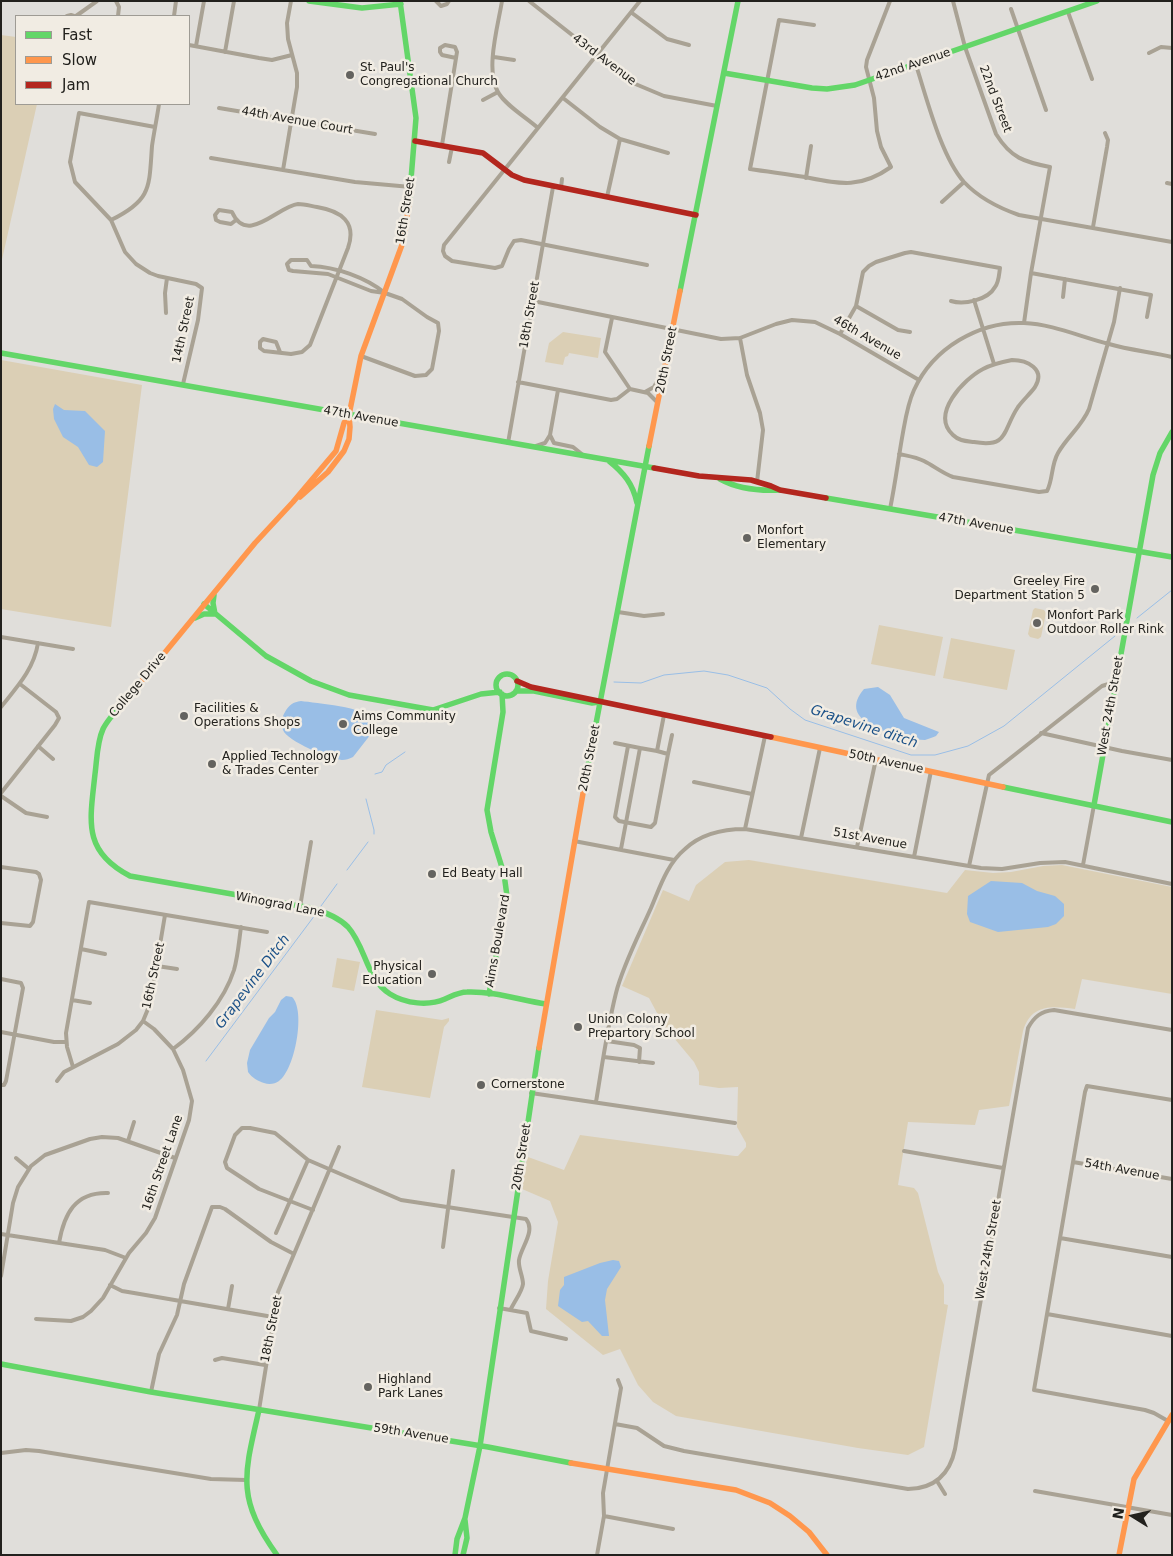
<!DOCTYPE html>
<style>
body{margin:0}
#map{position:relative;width:1173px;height:1556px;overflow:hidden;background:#e0deda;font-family:"DejaVu Sans",sans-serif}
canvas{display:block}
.frame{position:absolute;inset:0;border:2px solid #22211d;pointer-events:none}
.legend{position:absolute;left:15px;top:15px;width:175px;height:90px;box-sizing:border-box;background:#f1ece3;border:1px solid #9e9b94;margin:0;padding:6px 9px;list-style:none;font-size:15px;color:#22211d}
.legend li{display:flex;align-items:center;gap:10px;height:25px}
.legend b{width:25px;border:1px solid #9e9b94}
.north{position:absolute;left:1108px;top:1491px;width:50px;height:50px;-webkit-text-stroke:4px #f1ece3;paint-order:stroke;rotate:280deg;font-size:14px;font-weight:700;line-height:20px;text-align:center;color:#22211d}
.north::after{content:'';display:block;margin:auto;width:18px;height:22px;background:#22211d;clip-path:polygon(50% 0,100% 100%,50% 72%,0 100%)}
</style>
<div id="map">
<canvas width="1173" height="1556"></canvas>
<div class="frame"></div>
<ul class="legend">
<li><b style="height:6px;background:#63d668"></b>Fast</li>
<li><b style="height:6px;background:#ff974d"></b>Slow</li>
<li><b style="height:6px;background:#b3261e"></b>Jam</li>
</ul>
<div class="north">N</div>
</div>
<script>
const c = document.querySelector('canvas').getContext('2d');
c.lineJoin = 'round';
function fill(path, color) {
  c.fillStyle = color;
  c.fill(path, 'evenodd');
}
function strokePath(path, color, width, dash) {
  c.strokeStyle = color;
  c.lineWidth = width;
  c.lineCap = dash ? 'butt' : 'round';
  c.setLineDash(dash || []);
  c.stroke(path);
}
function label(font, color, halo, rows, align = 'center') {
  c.font = font + ' "DejaVu Sans",sans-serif';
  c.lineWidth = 5;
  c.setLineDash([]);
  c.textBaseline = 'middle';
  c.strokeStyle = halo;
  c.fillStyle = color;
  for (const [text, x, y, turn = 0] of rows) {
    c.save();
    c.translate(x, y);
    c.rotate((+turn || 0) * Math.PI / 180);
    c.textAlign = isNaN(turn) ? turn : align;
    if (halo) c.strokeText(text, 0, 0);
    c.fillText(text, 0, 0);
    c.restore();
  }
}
fill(new Path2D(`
 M1,35l15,2v67h21l-36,160z
 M563,332l38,6 -3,20 -29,-5 -1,3 -3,1 -2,8 -18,-3 4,-19z
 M1,360l141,25 -31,242 -110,-18z
 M1035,608l9,2 2,3 -5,24 -3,2 -8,-2 -2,-3 5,-24z
 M879,625l64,12 -8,39 -64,-12z
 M951,638l64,12 -8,40 -64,-12z
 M749,860l198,33 18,-23 28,3 18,-1 32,-6 19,-1 110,22v107l-90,-15 -7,30c-23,-3 -44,-5 -52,22l-14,75 -30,4 -4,15 -67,-3 -10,63 16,3 4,5 20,79 6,13v19l4,1 -24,142 -16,8 -50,-7 -182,-32 -23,-14 -15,-17 -18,-36 -17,6 -57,-46 2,-28 10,-59 -8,-21 -28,-12 2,-20 4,-12 36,13 16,-35 155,21h3l8,-9v-4l-9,-16 1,-40 -19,1 -20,-3v-13l-5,-10 -30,-36 -15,-28 -27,-12 41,-96 26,11 7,-16 29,-23z
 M337,958l23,4 -6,29 -22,-4z
 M376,1010l66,10 7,-2v3l-5,6 -14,71 -68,-11z`), '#dbcfb5');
fill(new Path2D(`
 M55,404l9,6 21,1 20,20 -2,31 -6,5 -8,-2 -11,-18 -15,-10 -9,-18 -1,-10z
 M878,687l12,8 14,23 35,14 -3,4c-3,1 -7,3 -11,4 -6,0 -13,-2 -19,-3 -23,-5 -68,-18 -42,-48z
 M301,701c15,2 64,6 72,18l1,9 -3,6 -18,23c-4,2 -7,3 -11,3 -12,-1 -55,-19 -59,-30 -3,-6 -1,-13 2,-18 4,-7 8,-10 16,-11z
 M991,881l31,2 15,8 18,5 9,8v12l-8,8 -8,3 -50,5 -28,-10 -3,-8 1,-18z
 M286,996l6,1c14,13 3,73 -13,84 -4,3 -10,4 -15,2 -6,-2 -12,-5 -16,-11l-1,-9 3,-13 19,-32 6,-6 6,-12z
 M613,1260l6,1 2,6 -14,22 -2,11 4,36h-7l-14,-15 -6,1 -24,-16 2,-16 4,-5v-8l36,-14z`), '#99bee6');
strokePath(new Path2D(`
 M1137,618l35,-28
 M614,682l27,1 23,-8 40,-4 24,4 39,13 23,21 15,11 106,35h24l33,-9 36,-20 111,-90
 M375,774l7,-2 4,-7 19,-13
 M366,799l8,31v4
 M347,870l21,-28
 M321,906l16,-22
 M206,1061l109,-146`), '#99bee6', 1);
strokePath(new Path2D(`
 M116,1l3,6 -1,9
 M436,1l5,5 6,-2 2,-3
 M502,1c-4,25 -17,69 -4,91 7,13 29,26 40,36
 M529,1l104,82 31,13 53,10
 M640,1l-196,244 -1,6 2,5 7,5 43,7 7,-2 7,-17 5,-8 7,-1 126,25
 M953,1l12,46 31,87c15,24 28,28 54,33l-19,106 -7,50
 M1011,9l35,101
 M1068,12l24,67
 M632,13l35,26 22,6
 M67,16l4,-1 3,1
 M76,16l21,-15
 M174,16l2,-15
 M814,25l-35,-5 -29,149c19,3 37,5 55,8 35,7 55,12 86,-10l-10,-20 -4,-16 -3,-33 -8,-31 1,-7 23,-59
 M189,45l70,13 13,2 20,-5
 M196,46l8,-45
 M225,52l9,-51
 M1149,53l12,-6 11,1
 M494,57l20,3
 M916,65c11,34 25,91 48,117 15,16 35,26 55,33l153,27
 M563,98l37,29 20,12 48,14
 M483,100l15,-8
 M219,108l156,26
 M155,127l-76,-14 -9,49 5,20 36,38 14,32 11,12 14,9 8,3 38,8 6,4 -4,32 -15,64
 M442,145l15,-93 -2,-5 -10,-2 -5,3v4l2,3 14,3
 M211,158l144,24 56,5
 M449,162l3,-15
 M283,170l14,-83v-14l-9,-34 -1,-16 4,-22
 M806,178l5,-32
 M1167,183l5,1
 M561,188l1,-9
 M607,197l13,-58
 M942,202l22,-20
 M111,220c41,-20 38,-33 41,-74 2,-14 5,-28 7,-42
 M236,220l-5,4 -11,-2 -4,-2 -1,-5 4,-5 13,2c15,34 46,-6 66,-8 6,0 13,2 19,3 24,4 40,15 31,41l-38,97 -8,7 -11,2 -27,-3 -4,-3v-6l3,-3 13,3 4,10
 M1093,227l14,-80 1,-7 -3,-7
 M1031,273l120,22 -4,22
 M1063,297l2,-18
 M974,300l20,64
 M533,301l188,38 19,-1 36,-14 16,-4 23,2 25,12 79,46
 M856,306l42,24 12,2
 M166,313l-1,-20 2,-15
 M612,318l-7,34 25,37 18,4 10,10
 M840,334l16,-28 7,-34 6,-6 7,-4 29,-9 6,-1 89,16c-1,6 -1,14 -5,19 -7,13 -31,18 -44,14
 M740,338l7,37 13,38 3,17 -6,52
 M361,356l54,20 11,-1 6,-6 7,-38 -1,-8 -11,-6 -25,-18 -17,-6 -14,-2 -43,-17 -35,-3 -4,-1 -2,-6 4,-4h16l4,6c25,1 54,11 74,27
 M1012,360c15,0 34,9 23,27 -5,7 -12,13 -17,20 -16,24 -9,41 -44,35 -8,-1 -15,-1 -21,-7 -23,-21 11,-56 30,-66 9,-5 19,-7 29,-9z
 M518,382l93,18 6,-1 13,-10
 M645,392l9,-5 7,-13
 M550,435l4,8 19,4 10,8
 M508,443l45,-256
 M536,446l9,-3 5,-8 8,-45
 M899,454c9,2 17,3 25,7 10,5 18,12 29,16l86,15 8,-1c6,-11 4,-26 11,-38 9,-16 24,-27 31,-44l25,-87 6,-34
 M890,509c5,-24 8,-48 12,-71 3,-16 5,-33 12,-48 19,-42 65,-69 110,-67 28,1 57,14 85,21 20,6 42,8 63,13
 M618,612l26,4 19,-2
 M1,637l72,12
 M1,707c16,-20 33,-38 37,-64
 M1041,733l81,18 50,9
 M615,743l25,5
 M38,746l15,13
 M628,746l-13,71 4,4 32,6 4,-4 13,-69 -11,-3 7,-36
 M668,754l4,-19
 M694,782l58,12
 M1,793l54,-68 4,-7 -3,-6 -36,-28
 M1,796l25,17 21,4
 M745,829l20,-93
 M801,838l19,-90
 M574,841l100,19
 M857,847l19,-88
 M621,849l19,-101 17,3
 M914,857l17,-86
 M1083,865l11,-60
 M969,866l20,-91 113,-89 13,-4
 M1,867l35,5 3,2 2,6 -8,42 -3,4 -29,-3
 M300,907l11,-65
 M81,949l24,5
 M157,966l20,3
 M1,979l20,4 2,5 -17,93 -2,4h-3
 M72,1000l18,3
 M1,1032l53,10h12
 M607,1041l27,4 6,3 -1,14
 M173,1049c26,-19 51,-48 61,-79 4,-14 5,-29 7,-43
 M604,1057l49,6
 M73,1067l-6,-20 -1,-14 23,-131 178,30
 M57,1081l7,-9 54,-28 18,-14 7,-9 7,-17 15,-89
 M531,1093l204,30
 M596,1102c6,-36 11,-73 20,-109 7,-28 23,-58 35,-85 9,-21 16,-44 34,-59 17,-16 38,-20 60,-20l236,39 21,1 38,-6 25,-1 107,22
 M128,1141l6,-19
 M904,1151l99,17
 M16,1158l13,11
 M1073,1162l99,17
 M313,1210l-54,-21 -32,-21 -2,-6 10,-27 7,-7h8l25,5 33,27 93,40 125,19c10,12 -5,28 -7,41 -1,8 4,16 4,24 -1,8 -9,18 -12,25
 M276,1233l32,-73
 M1,1234l104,16 21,8
 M1060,1238l112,19
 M59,1243c5,-29 16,-51 49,-50
 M443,1247l10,-76
 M1,1276l12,-73 5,-16 13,-21 14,-11 45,-16 12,-2 16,1 57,20
 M110,1285l12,6 12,2 139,24
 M499,1308l28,5 4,18 35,8
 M228,1309l4,-23
 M1047,1314l125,22
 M36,1319l35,2 12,-4 8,-6 12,-13 26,-45 17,-20 9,-15 34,-98 3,-19 -9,-31 -10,-21 -19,-20 -11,-8
 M215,1360l7,-2 43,7
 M151,1392l8,-38 18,-39 7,-31 28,-77h8l5,2 46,33 23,12
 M259,1410l19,-118 61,-145
 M1168,1421l-14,-8 -9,-3 -111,-20 51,-298 2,-6 85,14
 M615,1424l22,4 27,18 20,5 224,38c26,0 42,-15 47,-40l73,-421c6,-11 13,-17 26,-18l118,20
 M1,1453l25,-3 13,1 172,28 35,1
 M937,1481l8,13
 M1035,1491l137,24
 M604,1516l69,13
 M597,1555l7,-39 -1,-23 18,-105 -3,-8`), '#a9a294', 4);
strokePath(new Path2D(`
 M309,1l53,7 39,-4
 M400,1l16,117 -7,86
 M724,73l88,15 15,1 28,-4 242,-84
 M680,291l58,-290
 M1,353l653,115
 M609,461c15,12 24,23 28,42
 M720,479c18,10 40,12 60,11
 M826,498l346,59
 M204,604l62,52 45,25 38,14 84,15 48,-16 19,-2
 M195,618l9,-4h11l-2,-11 1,-8
 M496 685a11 11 0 1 1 22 0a11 11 0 1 1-22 0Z
 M139,684c-9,12 -30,32 -36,45 -6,13 -6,30 -8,45 -5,47 -13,77 35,102l181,32c14,4 27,9 37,19 18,20 18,52 42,67 16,10 39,12 55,5 7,-3 14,-7 22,-7 26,-1 53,8 79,12
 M516,691h18l58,12 7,-1
 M586,776l63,-330
 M1003,787l169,35
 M1094,805l59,-330 7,-22 12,-21
 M489,994l18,-98 -3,-22 -13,-42 -4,-22 16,-98 -1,-18
 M1,1364l150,28 337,55 83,16
 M259,1410c-15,65 -23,88 18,145
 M455,1555l2,-16 8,-21 15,-72 59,-398
 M463,1555l4,-17 -2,-18`), '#63d668', 5.5);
strokePath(new Path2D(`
 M649,446l31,-155
 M300,497l28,-25 16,-21 5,-12 1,-12 -1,-12 12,-59 42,-114 6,-38
 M139,684l116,-141 38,-41 43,-51 8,-28 5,-8
 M771,737l232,50
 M539,1048l47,-272
 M571,1463l165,27 34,13 20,13 19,16 18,23
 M1119,1555l15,-76 38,-64`), '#ff974d', 5.5);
strokePath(new Path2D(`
 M415,141l68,12 29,22 12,5 172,35
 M654,468l45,8 52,4 20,6 9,4 46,8
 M517,681l14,6 240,50`), '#b3261e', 5.5);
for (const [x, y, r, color] of [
 [350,75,5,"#64635f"],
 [747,538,5,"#64635f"],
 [1095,589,5,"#64635f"],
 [1037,623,5,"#64635f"],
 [184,716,5,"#64635f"],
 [343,724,5,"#64635f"],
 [212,764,5,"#64635f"],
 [432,874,5,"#64635f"],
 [432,974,5,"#64635f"],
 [578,1027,5,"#64635f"],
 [481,1085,5,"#64635f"],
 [368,1387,5,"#64635f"]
]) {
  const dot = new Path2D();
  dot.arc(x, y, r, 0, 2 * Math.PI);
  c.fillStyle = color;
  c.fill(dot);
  strokePath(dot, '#f1ece3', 2);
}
label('12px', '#22211d', '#f1ece3', [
 ["43rd Avenue",604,60,37],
 ["42nd Avenue",913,65,-19],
 ["22nd Street",995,99,69],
 ["44th Avenue Court",297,121,10],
 ["16th Street",406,211,-81],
 ["18th Street",530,315,-80],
 ["14th Street",184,330,-78],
 ["46th Avenue",867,338,30],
 ["20th Street",667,360,-79],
 ["47th Avenue",361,417,10],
 ["47th Avenue",976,524,10],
 ["College Drive",138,685,-50],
 ["West 24th Street",1111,706,-80],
 ["20th Street",590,758,-79],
 ["50th Avenue",886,762,12],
 ["51st Avenue",870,839,10],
 ["Winograd Lane",280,905,11],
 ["Aims Boulevard",498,941,-80],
 ["16th Street",154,976,-78],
 ["20th Street",522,1157,-81],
 ["16th Street Lane",163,1163,-71],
 ["54th Avenue",1122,1170,10],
 ["West 24th Street",989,1250,-80],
 ["18th Street",272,1329,-79],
 ["59th Avenue",411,1434,9]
]);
label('12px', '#22211d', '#f1ece3', [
 ["St. Paul's",360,68],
 ["Congregational Church",360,82],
 ["Monfort",757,531],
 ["Elementary",757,545],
 ["Greeley Fire",1085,582,"right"],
 ["Department Station 5",1085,596,"right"],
 ["Monfort Park",1047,616],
 ["Outdoor Roller Rink",1047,630],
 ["Facilities &",194,709],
 ["Operations Shops",194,723],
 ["Aims Community",353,717],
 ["College",353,731],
 ["Applied Technology",222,757],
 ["& Trades Center",222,771],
 ["Ed Beaty Hall",442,874],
 ["Physical",422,967,"right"],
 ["Education",422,981,"right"],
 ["Union Colony",588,1020],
 ["Prepartory School",588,1034],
 ["Cornerstone",491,1085],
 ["Highland",378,1380],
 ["Park Lanes",378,1394]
], 'left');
label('italic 14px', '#1b5188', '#f1ece3', [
 ["Grapevine ditch",864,727,18],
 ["Grapevine Ditch",253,982,-53]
]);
</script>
